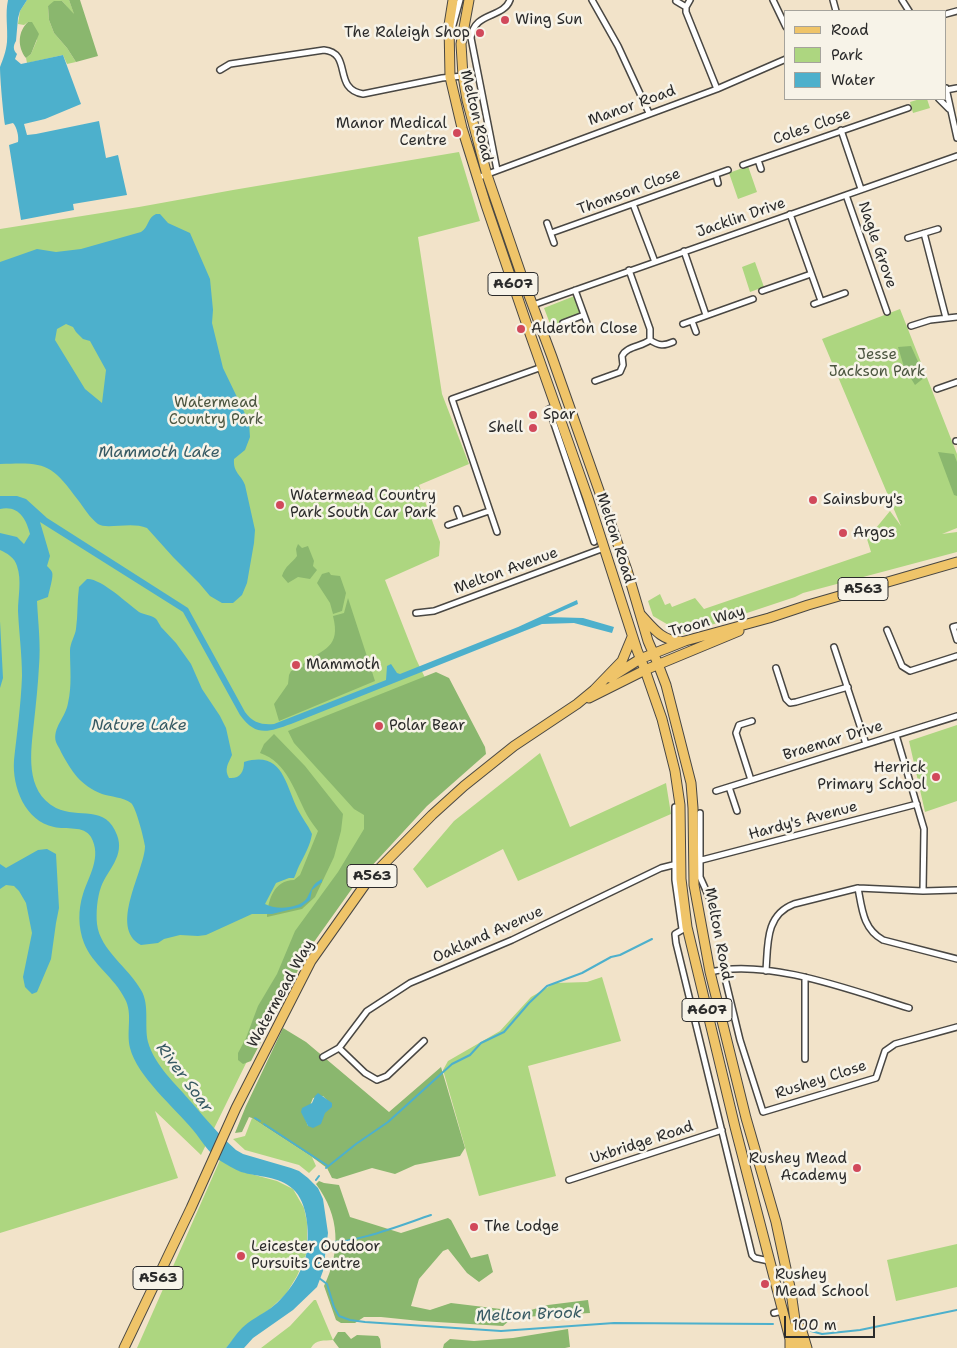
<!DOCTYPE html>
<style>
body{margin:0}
#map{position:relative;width:957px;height:1348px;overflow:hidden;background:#f2e3c9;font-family:"Shantell Sans",sans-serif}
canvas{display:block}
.legend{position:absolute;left:784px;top:10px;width:162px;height:90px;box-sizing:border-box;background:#f7f3e8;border:1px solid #a5a39c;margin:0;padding:6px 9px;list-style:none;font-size:15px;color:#2b2b2b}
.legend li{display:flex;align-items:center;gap:10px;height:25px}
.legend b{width:25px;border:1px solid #a5a39c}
.scale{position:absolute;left:784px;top:1316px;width:91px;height:22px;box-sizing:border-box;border:2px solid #2b2b2b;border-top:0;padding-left:6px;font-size:15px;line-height:18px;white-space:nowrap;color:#2b2b2b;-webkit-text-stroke:4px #f7f3e8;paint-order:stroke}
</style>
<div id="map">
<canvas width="957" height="1348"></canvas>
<ul class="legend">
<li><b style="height:6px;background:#efc469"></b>Road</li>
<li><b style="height:14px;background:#add680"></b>Park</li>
<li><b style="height:14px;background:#4db0cc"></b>Water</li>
</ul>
<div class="scale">100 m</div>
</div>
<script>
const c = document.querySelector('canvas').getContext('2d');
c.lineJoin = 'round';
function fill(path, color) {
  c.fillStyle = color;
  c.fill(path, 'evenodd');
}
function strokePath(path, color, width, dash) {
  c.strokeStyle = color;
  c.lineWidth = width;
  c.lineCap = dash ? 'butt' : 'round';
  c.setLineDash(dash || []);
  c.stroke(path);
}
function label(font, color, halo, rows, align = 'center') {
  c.font = font + ' "Shantell Sans",sans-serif';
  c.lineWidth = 5;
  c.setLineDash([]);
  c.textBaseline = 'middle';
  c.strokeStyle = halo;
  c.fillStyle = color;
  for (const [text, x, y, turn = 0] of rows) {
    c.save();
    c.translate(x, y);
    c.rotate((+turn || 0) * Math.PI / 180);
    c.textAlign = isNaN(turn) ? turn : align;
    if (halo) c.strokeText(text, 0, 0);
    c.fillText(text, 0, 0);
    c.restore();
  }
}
fill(new Path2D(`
 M27,0h42l6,16 -13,-15 -14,5 1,14 5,13 13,15 9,14 -9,2 -4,-9 -36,8 -1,-5 5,-4 6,-14 -9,-18 -4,3 -6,-1 2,-13z
 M920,99h7l3,9 -17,5 -3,-11z
 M459,152l21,69 -62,16 24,157 27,70 -50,21 21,57 -1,14 -54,24 31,79 38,79 -30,64 -74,80 -47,65 -102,208 -46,-44 23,67 -178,55v-1004l139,-22 94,-17z
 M748,166l9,26 -19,7 -9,-26z
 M755,262l9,25 -14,5 -8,-25z
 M577,295l7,20 -32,14 -8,-21z
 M900,309l57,145v74l-15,6 15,-2v20l-154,41 -8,4 -111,37 -31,-18 -5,-15 12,-7 5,11 5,-2 2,4 23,-9 9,11 167,-57 -4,-13 23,-28 11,15 -79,-187z
 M957,725v76l-32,11 -16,-71z
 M540,753l30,74 96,-44 5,31 -153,67 -15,-32 -76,39 -14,-19 41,-48z
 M602,977l19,64 -93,25 28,110 -77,20 -36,-126 5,-9 52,-30 31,-34 24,-14 32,-1z
 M252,1118l60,39 4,9 -7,7 -10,-8 -54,-15 -12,-11 12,-3z
 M220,1160l20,11 37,10 16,8 11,19 3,14v30l-10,24 -11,18 -16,15 -26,18 -18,21h-89z
 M957,1244v43l-61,14 -9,-41z
 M314,1300h2l17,40c-9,1 -17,-1 -22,8h-50l29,-22z`), '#add680');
fill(new Path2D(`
 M69,0h11l18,56 -22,6 -9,-14 -13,-15 -5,-13 -1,-14 6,-5h8l12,13z
 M28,22h4l7,12 -8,20 -5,4c-9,-11 -8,-27 2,-36z
 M911,346l14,31 -10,8 -11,-18 -6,-20z
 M938,452l16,2 3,8v34l-3,-1z
 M298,544l4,4 6,-2 6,15 -1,5 4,4 -7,9 -12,-2 -10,6 -6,-7c3,-10 10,-13 15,-20l-1,-7z
 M329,572l2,3 9,1 6,17 -4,18 -9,3 -3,-11 -13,-20 5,-9z
 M348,598l27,83 -96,40 -5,-17 14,-20 1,-9 2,-4 12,-4v-3c21,-16 38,-16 30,-48l11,-3z
 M436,672l13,6 36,69 1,7 -59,52 -71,77 -47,66 -58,112 -8,3 -5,-4v-7l8,-15 12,-32 19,-32 18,-43 43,-59 26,-43v-14l-10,-6 -60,-66 -6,-12z
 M274,734l31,32 38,48 -2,17 -7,26 -19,40 -13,12 -35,8c1,-17 7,-37 27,-37l6,-5 18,-44c-4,-5 -8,-11 -11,-16 -12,-23 -20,-53 -47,-62l4,-9z
 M283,1028l23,14 83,70 52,-45 24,81 -5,8 -45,9 -20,9 -23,-6 -35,11 -5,-1 -5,-10 -15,-11 -60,-39 -3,-1 -7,15 -7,1 11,-27zM323,1096l6,6 -2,7 -19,17 -3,-8 8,-20z
 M319,1181l5,2 15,2 11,32 51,16 47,-15 3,2 20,38 17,-4 5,18 -14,10 -12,-9 -19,-24 -5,2 -24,28 -8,27 19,4 21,-7 58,7 1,10 -7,6 -83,-5 -39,-4h-17l-9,6h-14l-5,-3 -12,-34c17,-35 16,-70 -8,-102z
 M588,1300l2,13 -67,4 1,-5 24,-7z
 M568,1329l2,18 -5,1h-122l1,-4 6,-5 24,2 39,-3z
 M338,1332h7l6,7 6,-4 21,1 2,3 1,9h-42l-6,-8z`), '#8ab76e');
fill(new Path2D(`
 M8,0h19l-7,11 -2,7 -2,23c-3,5 -3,9 1,13l-2,5 6,5 42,-9 18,49 -36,15 -21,5 3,11 9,-1 63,-13 7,37 12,-3 9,40 -54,9 1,6 -53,10 -12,-75 9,-3c1,-5 -1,-15 -5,-19l-8,2c-2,-13 -5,-46 -5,-58 3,-8 6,-15 7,-25 1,-15 -2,-28 1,-42z
 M156,214h4l8,9 22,10 20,46 3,31 -1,13 11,45 26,54 1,15 -5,13 -11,9c-1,14 7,15 11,26l10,45 -1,13 -7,40 -5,12 -9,8h-11l-12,-7 -11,-13 -26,-26 -26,-29c-16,-7 -40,2 -49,-4 -8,-6 -14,-16 -20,-24 -27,-37 -33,-38 -78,-36v-202l37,-13 19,3 25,-3 60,-17c8,-5 6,-14 15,-18zM66,324l7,3 3,5 7,7 7,2 16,29 -4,33 -17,-14 -30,-49 2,-11z
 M0,496h17l9,3 21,19 141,90 57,104c8,11 17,13 29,12l112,-44 1,-14 4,-2 6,9 3,1 118,-47 59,-27 1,4 -30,13 35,1 31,9 -2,6 -38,-10 -32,1 -251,100c-23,8 -35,13 -51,-9l-57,-103 -143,-90 10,34 -3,10c2,2 4,4 5,6 2,4 -3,19 -4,25l-11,4c1,21 4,44 2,65 -1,19 -3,37 -5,56 -3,29 -10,69 22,86 23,11 50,-4 61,27 8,21 -9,34 -16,52 -4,11 -5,26 -4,37 3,26 32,44 44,66 9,15 3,35 7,52 7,24 28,42 44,61 14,16 28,33 44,47l7,4 48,14 8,3 9,7 10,10 5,11 5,34 -5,38 -6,16 -24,23 -40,28 -9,10h-18c5,-6 10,-14 16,-20 8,-8 19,-13 29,-20 16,-12 33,-37 36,-58 2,-19 1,-47 -14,-61 -14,-13 -35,-12 -52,-17 -7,-3 -15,-8 -22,-12 -11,-8 -17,-19 -26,-30 -19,-23 -56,-54 -63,-82 -4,-17 3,-34 -5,-49 -10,-21 -33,-35 -41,-56 -6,-16 -6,-33 -1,-49 6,-19 19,-37 8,-57 -7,-12 -25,-7 -37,-10 -29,-6 -42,-40 -40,-67 3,-27 7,-56 8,-84 0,-22 -3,-43 -4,-65 0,-14 4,-31 -1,-45 -2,-8 -10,-13 -17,-16v-17l17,4 7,7 6,-10c-4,-15 -11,-29 -30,-25z
 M87,579c14,-1 41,25 52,33 5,3 14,3 18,8 1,2 3,5 4,7l15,16 15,21 11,25 18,27 6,12 6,27c-4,9 -8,14 -3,23 11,1 15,-6 15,-16 39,-12 41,22 54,48 4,8 10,15 14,24 -2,12 -7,20 -13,32 -2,4 -3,8 -5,12h-5l-13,5 -11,21c10,6 35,5 42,-6 5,-9 5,-14 15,-19v3l-10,8 -2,10 -9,7 -29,7h-20l-46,21 -8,1 -18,-1 -16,4 -6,4 -17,2c-33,-17 4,-75 4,-99 -1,-7 -9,-39 -14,-43 -8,-6 -20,-6 -29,-9 -22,-9 -30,-22 -41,-42 -1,-3 -4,-7 -5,-10 -4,-14 10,-25 12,-39 4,-17 2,-35 2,-52 0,-8 5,-15 6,-22 2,-14 1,-28 3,-42z
 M0,621l3,57 -3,10z
 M47,849l9,5 3,54 -3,15 -5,36 -14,33 -5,2 -7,-7 -2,-10 9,-44 -6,-30 -7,-12 -5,-5 -8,-1 -6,4v-25l6,4 32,-18z
 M318,1093l14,10v4l-7,6 -4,11 -8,4 -5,-2 -7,-14 1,-4 10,-5 3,-7z`), '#4db0cc');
strokePath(new Path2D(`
 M255,1118l5,3
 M264,1124l64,42
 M326,1168l30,-24 32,-22 64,-58 18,-9 11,-12 23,-11 25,-29 18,-17 35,-13 29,-16 9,-2 32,-16
 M316,1180l3,-4
 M324,1242c31,2 77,-17 107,-27
 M319,1278l8,6 7,23 5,9 11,4 15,2 136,9 113,-8 159,1
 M811,1331l11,3 38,-4 97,-20`), '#4db0cc', 2);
const minor = new Path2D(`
 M592,0l26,46 31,67
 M690,0l-4,7v5l31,77
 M773,0l13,27
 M833,0l3,11
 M902,0l7,11
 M676,1l10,6
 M946,14l11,-3
 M452,29l8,-29
 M220,70l10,-6 94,-14c29,3 8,39 39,44l79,-16 21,-2
 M946,88l11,50
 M946,90l11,-2
 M939,99l10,10
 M841,130l20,59
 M758,160l3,9
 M743,165l165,-57
 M497,170l-26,-132c3,-27 32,-19 39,-38
 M716,175l2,8
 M477,178l240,-89 69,-30
 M846,195l41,117
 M633,204l22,58
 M790,214l31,87
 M547,223l7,20
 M551,233l177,-63
 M924,233l22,85
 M908,238l30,-9
 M684,251l22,64
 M629,270l21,59v11
 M575,290l12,33
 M762,291l49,-17
 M814,304l31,-11
 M533,305l424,-149
 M692,321l4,11
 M563,323l21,-8
 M683,324l70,-25
 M911,326l19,-6 27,-3
 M595,381l25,-9 3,-7 -1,-9c5,-10 19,-9 28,-16 9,6 14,6 23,2
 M937,389l20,-7
 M556,406l-7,3 45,133
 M956,441h1
 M457,509l4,11
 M448,525l41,-14
 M497,532l-45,-133 90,-32
 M416,613l18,-2 170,-63
 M957,626l-4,1 4,13
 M887,630l15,36 8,5 47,-15
 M834,647l32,97
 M776,668l10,31 4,4 6,-1 52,-15
 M896,735l28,94 -1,62
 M751,780l-15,-47 3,-8 13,-4
 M729,787l8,24
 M716,791l241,-75
 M675,807v73l7,49
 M700,813v64l9,20
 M694,862l223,-58
 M858,888c4,21 5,41 25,52l74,19
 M687,927l-12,7 1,9 76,312 3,3 14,3
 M723,970l17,70 23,72 113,-34 9,-27 10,-7 62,-17
 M766,971c2,-27 -1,-56 28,-67l64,-16 65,3 34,-1
 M710,972c58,-14 143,19 199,36
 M805,977v82
 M339,1048l26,25 12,7 10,-4 37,-35
 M323,1057l16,-9 28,-37 43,-28 102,-43 149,-72 20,-5
 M569,1180l153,-50
 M774,1313l8,-2`);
const primary = new Path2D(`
 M658,664l8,21 25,98 2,25 1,77 16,87 36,146 30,104 15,70 8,56
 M645,670l17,49 13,52 5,34 1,74 6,48 48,200 55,212v9
 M801,1328l6,20`);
const trunk = new Path2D(`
 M453,0l-4,25 1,52 12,51 24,77 42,123 60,170 49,152 8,20
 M469,0l-8,44 2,32 4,24 20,75 34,99 31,83 75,213 21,71 10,23
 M641,615c12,13 21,26 39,26
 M610,678l30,-19 45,-18 84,-23 39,-13 149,-43
 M589,698l56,-28 94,-39
 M124,1348l67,-140 45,-100 75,-147 58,-82 63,-64 32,-29 50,-40 63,-42 17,-14 28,-29 10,-24`);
strokePath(minor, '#494743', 8);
strokePath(primary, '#494743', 11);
strokePath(trunk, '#494743', 11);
strokePath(minor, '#fff', 5);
strokePath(primary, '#efc469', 9);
strokePath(trunk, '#efc469', 9);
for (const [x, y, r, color] of [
 [505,20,5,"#d1495b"],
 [480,33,5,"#d1495b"],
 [457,133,5,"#d1495b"],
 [521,329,5,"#d1495b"],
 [533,415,5,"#d1495b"],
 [533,428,5,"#d1495b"],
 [813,500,5,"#d1495b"],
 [280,505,5,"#d1495b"],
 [843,533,5,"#d1495b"],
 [296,665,5,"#d1495b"],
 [379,726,5,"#d1495b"],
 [936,777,5,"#d1495b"],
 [857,1168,5,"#d1495b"],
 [474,1227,5,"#d1495b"],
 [241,1256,5,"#d1495b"],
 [765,1284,5,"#d1495b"]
]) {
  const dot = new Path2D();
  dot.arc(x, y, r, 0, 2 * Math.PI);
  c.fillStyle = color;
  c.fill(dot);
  strokePath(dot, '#f7f3e8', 2);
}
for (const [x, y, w] of [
 [513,284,50],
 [863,589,50],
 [372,876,50],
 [707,1010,50],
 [158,1278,50]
]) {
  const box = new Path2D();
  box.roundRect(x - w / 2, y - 11.5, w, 23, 4);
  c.fillStyle = '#f7f3e8';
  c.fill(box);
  strokePath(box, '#2b2b2b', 1);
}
label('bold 14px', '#2b2b2b', null, [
 ["A607",513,284],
 ["A563",863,589],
 ["A563",372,876],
 ["A607",707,1010],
 ["A563",158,1278]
]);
label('15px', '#2b2b2b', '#f7f3e8', [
 ["Wing Sun",515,20],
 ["The Raleigh Shop",470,33,"right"],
 ["Manor Medical",447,124,"right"],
 ["Centre",447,141,"right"],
 ["Alderton Close",531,329],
 ["Spar",543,415],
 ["Shell",523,428,"right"],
 ["Watermead Country",290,496],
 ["Park South Car Park",290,513],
 ["Sainsbury's",823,500],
 ["Argos",853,533],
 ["Mammoth",306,665],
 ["Polar Bear",389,726],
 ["Herrick",926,768,"right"],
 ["Primary School",926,785,"right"],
 ["Rushey Mead",847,1159,"right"],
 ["Academy",847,1176,"right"],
 ["The Lodge",484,1227],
 ["Leicester Outdoor",251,1247],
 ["Pursuits Centre",251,1264],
 ["Rushey",775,1275],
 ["Mead School",775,1292]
], 'left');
label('15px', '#2b2b2b', '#f7f3e8', [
 ["Manor Road",632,106,-20],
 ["Melton Road",476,116,76],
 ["Coles Close",812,127,-19],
 ["Thomson Close",629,192,-20],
 ["Jacklin Drive",741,218,-19],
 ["Nagle Grove",877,245,71],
 ["Melton Road",615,538,72],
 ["Melton Avenue",506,571,-20],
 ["Troon Way",707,622,-16],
 ["Braemar Drive",833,741,-17],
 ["Hardy's Avenue",803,821,-15],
 ["Melton Road",718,934,79],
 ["Oakland Avenue",488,935,-24],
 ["Watermead Way",281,994,-61],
 ["Rushey Close",821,1080,-18],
 ["Uxbridge Road",642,1143,-18]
]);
label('15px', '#4c5640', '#f7f3e8', [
 ["Jesse",877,355],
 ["Jackson Park",877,372],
 ["Watermead",216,403],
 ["Country Park",216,420]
]);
label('italic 16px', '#375a63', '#f7f3e8', [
 ["Mammoth Lake",159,453],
 ["Nature Lake",139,726],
 ["River Soar",184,1078,53],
 ["Melton Brook",529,1315,-2]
]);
</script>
